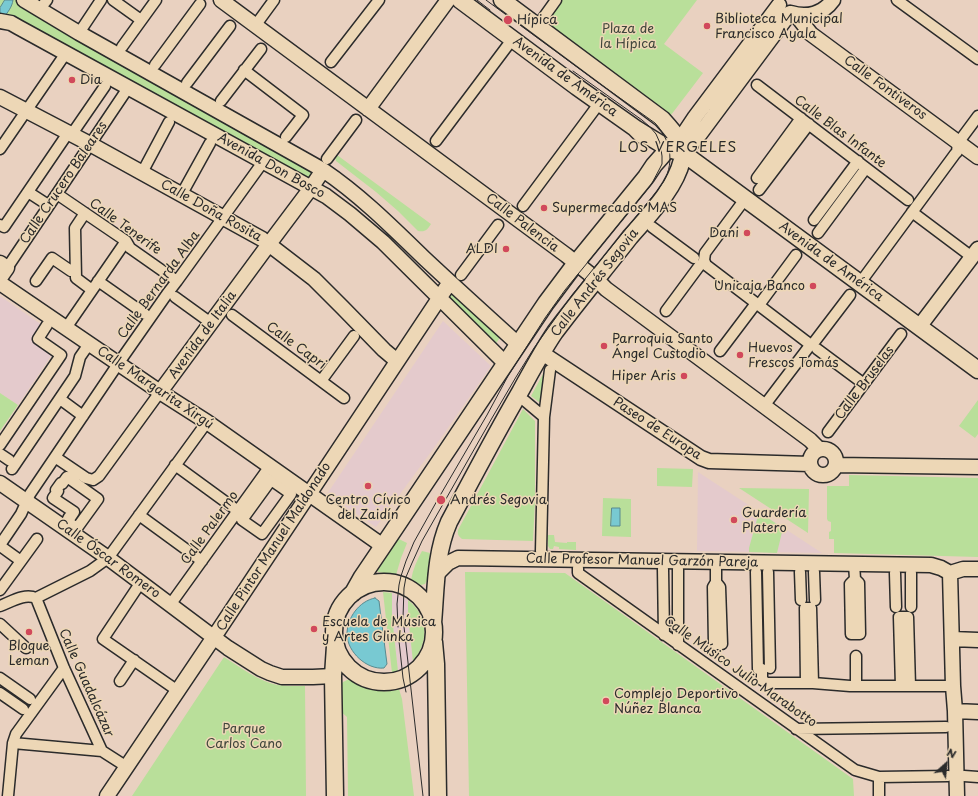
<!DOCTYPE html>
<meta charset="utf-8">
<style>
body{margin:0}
#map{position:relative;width:978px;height:796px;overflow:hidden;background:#e9d1c0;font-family:"Playpen Sans",sans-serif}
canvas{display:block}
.north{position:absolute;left:926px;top:744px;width:40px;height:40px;-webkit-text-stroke:3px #edd7b6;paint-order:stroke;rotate:27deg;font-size:11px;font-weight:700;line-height:16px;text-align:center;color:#2b2b2b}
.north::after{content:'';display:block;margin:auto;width:14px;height:18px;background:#2b2b2b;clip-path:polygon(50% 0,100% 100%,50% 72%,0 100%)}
</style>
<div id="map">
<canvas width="978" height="796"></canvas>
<div class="north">N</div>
</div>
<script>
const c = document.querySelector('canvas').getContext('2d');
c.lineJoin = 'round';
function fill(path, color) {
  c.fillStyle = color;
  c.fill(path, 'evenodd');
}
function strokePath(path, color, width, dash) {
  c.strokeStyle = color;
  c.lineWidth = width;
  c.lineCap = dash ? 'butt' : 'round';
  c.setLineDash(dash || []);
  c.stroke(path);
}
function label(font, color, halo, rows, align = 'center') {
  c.font = font + ' "Playpen Sans",sans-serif';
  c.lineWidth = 3;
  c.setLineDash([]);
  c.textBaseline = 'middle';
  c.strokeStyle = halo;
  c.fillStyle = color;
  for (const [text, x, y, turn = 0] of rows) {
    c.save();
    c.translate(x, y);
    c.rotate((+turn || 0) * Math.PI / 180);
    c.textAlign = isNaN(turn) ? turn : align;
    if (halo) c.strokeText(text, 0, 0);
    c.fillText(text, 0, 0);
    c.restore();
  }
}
fill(new Path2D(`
 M0,296l42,29 -9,14 20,14 -35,52 -18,-12z
 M443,321l48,45 -55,79 -60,82 -49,-33z
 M698,472l124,81 -125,-2z
 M392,593l16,7v15l5,47 -15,9 -6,-54z`), '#e4cacc');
fill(new Path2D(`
 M0,0h17l299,170 -4,12 -312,-164z
 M561,0h136l-33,44 39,29 -32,42 -126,-94z
 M337,155l94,69c-4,6 -5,8 -13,7l-20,-20 -22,-19 -40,-31 -1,-3z
 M453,292l49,43 -8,11 -45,-48z
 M543,374l4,1 -4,30 -12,-9z
 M0,393l18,12 -18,26z
 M978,400v34l-3,4 -16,-12z
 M523,409l12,12v80l-2,40 -71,-2c-3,-3 -5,-4 -4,-9z
 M657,468l36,1 -1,18 -35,-1z
 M849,475l129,3v79l-144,-4v-14h-5v-7l2,-1v-9l-3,-1 -1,-2v-33h22z
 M739,488l70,1 -1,44z
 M603,498l28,1v38l-29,-1z
 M759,512l24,16 -6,25 -28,-1v-4z
 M548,535h6l1,7 12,1v-1h9v8l-17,-1v-2l-5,-1 -1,3h-3l-2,-3z
 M397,538l10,5 -6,15 -5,17 -18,-3 -2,-3z
 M422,551l8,2 -3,27 -2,4 -4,1 -10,-5c2,-11 6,-20 11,-29z
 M465,572l100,1 288,206 1,17h-385z
 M383,592l9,1v24l6,54 -6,2z
 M408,600c21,17 21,41 5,62l-5,-47z
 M224,657c16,10 34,24 53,28 9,1 18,1 28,1l1,110h-174z
 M349,679c17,9 31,16 50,10l3,10 12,97h-66l-1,-79 -8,-7 1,-24 3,-4z`), '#b9df9a');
const water = new Path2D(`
 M5,0h8c-1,7 -5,12 -9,17h-4v-9z
 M612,508h8v18h-9z
 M375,598l4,3 8,63 -3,4c-17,2 -37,-16 -37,-34 0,-16 12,-33 28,-36z`);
fill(water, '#78c9d2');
strokePath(water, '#598a8f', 1);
const street = new Path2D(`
 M113,0l28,20
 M897,0l81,59
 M39,10l8,-10
 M541,21l15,-21
 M255,26l19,-26
 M79,33l22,-33
 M122,47l34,-47
 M331,62l48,-62
 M155,65l45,-61
 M244,70l59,45 -17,22
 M187,83l43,-57
 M757,85l151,115
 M221,101l40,-52
 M74,131l31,-45
 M436,141l72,-96
 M0,149l66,-96
 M327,159l29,-39
 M144,169l25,-47
 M757,178l44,-60
 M184,190l26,-47
 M759,190l50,-66
 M28,192l17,11
 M57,194l69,47 4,7 47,33
 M745,199l-40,54 -1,7 2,5 101,77 2,3 -1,3 -44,58
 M523,206l72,-97
 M912,212l60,45
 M85,213l-10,15 1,50 16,12
 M814,220l44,-59
 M0,225l4,2 64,-94
 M652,227l42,31
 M818,233l48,-65
 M7,268l121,-180
 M461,275l37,-50
 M36,281l16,-23 19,13 4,-1
 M98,281l47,33
 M860,283l95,-129 2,-2 1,-9 20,-27
 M175,297l36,26
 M762,301l34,-46
 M666,311l34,-46
 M232,315l112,83
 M66,328l60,-87
 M815,341l35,-46
 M817,349l47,35
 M720,351l34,-45
 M321,381l33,-45
 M60,399l23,17
 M525,401l19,16
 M828,432l73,-98
 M0,445l61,-90 -23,-16 9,-14
 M0,454l9,6
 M55,457l31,21 7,2 6,-4 61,-84
 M175,465l63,46
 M12,469l63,-93 5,-19 9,-13
 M67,477l31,22 -21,29 -10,-7 2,-4 1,1 4,-6 -21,-14 5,-7 -2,-1 5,-7 1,1z
 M271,480l20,14 -29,40 -20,-14z
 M139,515l63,46
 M0,545l21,-31 9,-20 88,-130 49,-70 10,-13 86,-119
 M3,548l18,13
 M541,551l3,-134 6,-47
 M716,562v20l-3,5 1,57h8l-2,-57 -4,-5
 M854,564l1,15 -5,5 1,50h9l-1,-51 -4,-4
 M578,568v5l277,197 24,7v19
 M663,569l1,66
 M678,569v76
 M756,572l2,97
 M768,572l2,96
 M800,572l1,28
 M814,572l1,28
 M895,573l1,34
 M911,573v34
 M141,582l-38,57 75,52
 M0,590l37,-51
 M36,598l54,-27 18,-13 99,-136
 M36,598l28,70 38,83 25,16
 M170,605l100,-139
 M0,606c11,-4 24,-13 36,-8
 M0,624l26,24
 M856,656v30
 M762,669v11l5,3h46l37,3h103
 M0,678l30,21
 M120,681l14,-21
 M806,683l-1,-75h6l2,75
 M901,686l-2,-69h9l2,69
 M0,693l23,16
 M796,729l150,-2
 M13,743l89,8
 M964,776l14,1
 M879,777l69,-1
 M8,796l5,-53 3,-9 48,-66`);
const secondary = new Path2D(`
 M24,0l55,33 244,137c37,25 69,57 101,88 31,29 63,58 94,86
 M221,0l345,255 30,24 10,10 204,151 9,9
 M791,13c16,5 32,1 42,-13
 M796,15l15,19 167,123
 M0,21l11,2 7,4 308,169 24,18 33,28 122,121
 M0,97l90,47 172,95 52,40 29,29 41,42 13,11
 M368,109l80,-109
 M679,139l4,-4 12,-18 84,-112
 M683,153l17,-19 90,-121
 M0,263l7,5 -7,10
 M0,283l160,109 47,30 176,124
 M919,327l59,-78
 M542,353l159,105 8,3 101,3
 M160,392l109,-148 42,-56 12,-18
 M810 462a13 13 0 1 1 26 0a13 13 0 1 1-26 0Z
 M836,465l142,2
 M0,483l108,75 120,90 33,21 9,4 12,4h31l20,-1
 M950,573l3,113 2,25 2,85
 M950,573l13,-4h15
 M436,575l12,-12 10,-5 473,7 10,3 9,5
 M952,639l26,1
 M955,711l23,1
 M107,796l107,-159 236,-355`);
const primary = new Path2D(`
 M460,0l117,87 58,41 7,7
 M635,128l34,21 14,4 295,217
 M334 632a50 50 0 1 1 100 0a50 50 0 1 1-100 0Z
 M353,593l9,-16 21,-31 163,-243 30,-40 70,-86 8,-12 8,-9 6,-8 11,-9
 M433,623c3,-34 2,-69 16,-101 23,-43 46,-87 71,-130 11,-20 22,-41 35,-60 24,-32 50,-63 75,-95 19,-22 45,-48 52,-77 4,-16 -10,-30 -20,-41l-160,-119
 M434,642l2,22 2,132
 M335,796l-2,-120 2,-30`);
strokePath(street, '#2b2b2b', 13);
strokePath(secondary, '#2b2b2b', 17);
strokePath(primary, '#2b2b2b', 19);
strokePath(street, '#edd7b6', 10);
strokePath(secondary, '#edd7b6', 14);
strokePath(primary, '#edd7b6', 16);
strokePath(new Path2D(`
 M477,0l13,10
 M398,627l-1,-23 2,-19 2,-9 5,-15 8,-19 24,-43 49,-84 21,-39 37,-58 20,-28 86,-105 9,-17 2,-4v-8l-2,-13 -4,-9 -6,-7 -8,-7 -69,-49
 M399,641l4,37 3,14
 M423,796l-20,-178 1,-30 2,-11 6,-14 10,-22 70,-123 24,-41 18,-29 38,-53 85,-104c2,-3 5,-7 7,-10 11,-20 6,-42 -9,-58l-59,-42 -110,-81`), '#2b2b2b', 1);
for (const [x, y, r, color] of [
 [508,20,5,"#d1495b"],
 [707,26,4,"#d1495b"],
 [72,80,4,"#d1495b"],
 [544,208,4,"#d1495b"],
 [747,233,4,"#d1495b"],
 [506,249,4,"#d1495b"],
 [813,286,4,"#d1495b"],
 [604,346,4,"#d1495b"],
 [740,355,4,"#d1495b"],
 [684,376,4,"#d1495b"],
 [368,486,4,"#d1495b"],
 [441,500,5,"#d1495b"],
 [734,520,4,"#d1495b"],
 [314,629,4,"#d1495b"],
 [29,632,4,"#d1495b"],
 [606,701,4,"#d1495b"]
]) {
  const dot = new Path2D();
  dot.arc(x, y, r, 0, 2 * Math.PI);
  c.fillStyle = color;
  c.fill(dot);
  strokePath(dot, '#edd7b6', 1.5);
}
label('13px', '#2b2b2b', '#edd7b6', [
 ["Biblioteca Municipal",715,19],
 ["Francisco Ayala",715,34],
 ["Hípica",517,20],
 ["Dia",80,80],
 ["Supermecados MAS",552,208],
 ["Dani",739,233,"right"],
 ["ALDI",498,249,"right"],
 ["Unicaja Banco",805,286,"right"],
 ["Parroquia Santo",612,339],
 ["Ángel Custodio",612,354],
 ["Huevos",748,348],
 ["Frescos Tomás",748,363],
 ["Hiper Aris",676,376,"right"],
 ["Centro Cívico",368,500,"center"],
 ["del Zaidín",368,515,"center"],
 ["Andrés Segovia",450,500],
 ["Guardería",742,513],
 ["Platero",742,528],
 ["Escuela de Música",322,622],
 ["y Artes Glinka",322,637],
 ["Bloque",29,646,"center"],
 ["Leman",29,661,"center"],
 ["Complejo Deportivo",614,694],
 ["Núñez Blanca",614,709]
], 'left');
label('13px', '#40463c', '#edd7b6', [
 ["Plaza de",628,29],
 ["la Hípica",628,44],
 ["Parque",244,729],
 ["Carlos Cano",244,744]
]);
label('13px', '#2b2b2b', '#edd7b6', [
 ["Avenida de América",565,77,36],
 ["Calle Fontiveros",885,88,36],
 ["Calle Blas Infante",840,132,37],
 ["Avenida Don Bosco",271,166,29],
 ["Calle Crucero Baleares",64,183,-56],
 ["Calle Doña Rosita",211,211,29],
 ["Calle Palencia",522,223,37],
 ["Calle Tenerife",125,227,36],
 ["Avenida de América",831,262,36],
 ["Calle Andrés Segovia",595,283,-52],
 ["Calle Bernarda Alba",159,285,-54],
 ["Avenida de Italia",203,335,-54],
 ["Calle Capri",296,346,36],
 ["Calle Bruselas",865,383,-53],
 ["Calle Margarita Xirgú",155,388,34],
 ["Paseo de Europa",657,429,33],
 ["Calle Palermo",210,528,-54],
 ["Calle Pintor Manuel Maldonado",274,547,-57],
 ["Calle Óscar Romero",108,559,36],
 ["Calle Profesor Manuel Garzón Pareja",642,561,1],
 ["Calle Músico Julio Marabotto",740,672,35],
 ["Calle Guadalcázar",86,683,66]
]);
c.letterSpacing = '1px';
label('14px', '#2b2b2b', '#edd7b6', [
 ["LOS VERGELES",678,148]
]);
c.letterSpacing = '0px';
</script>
